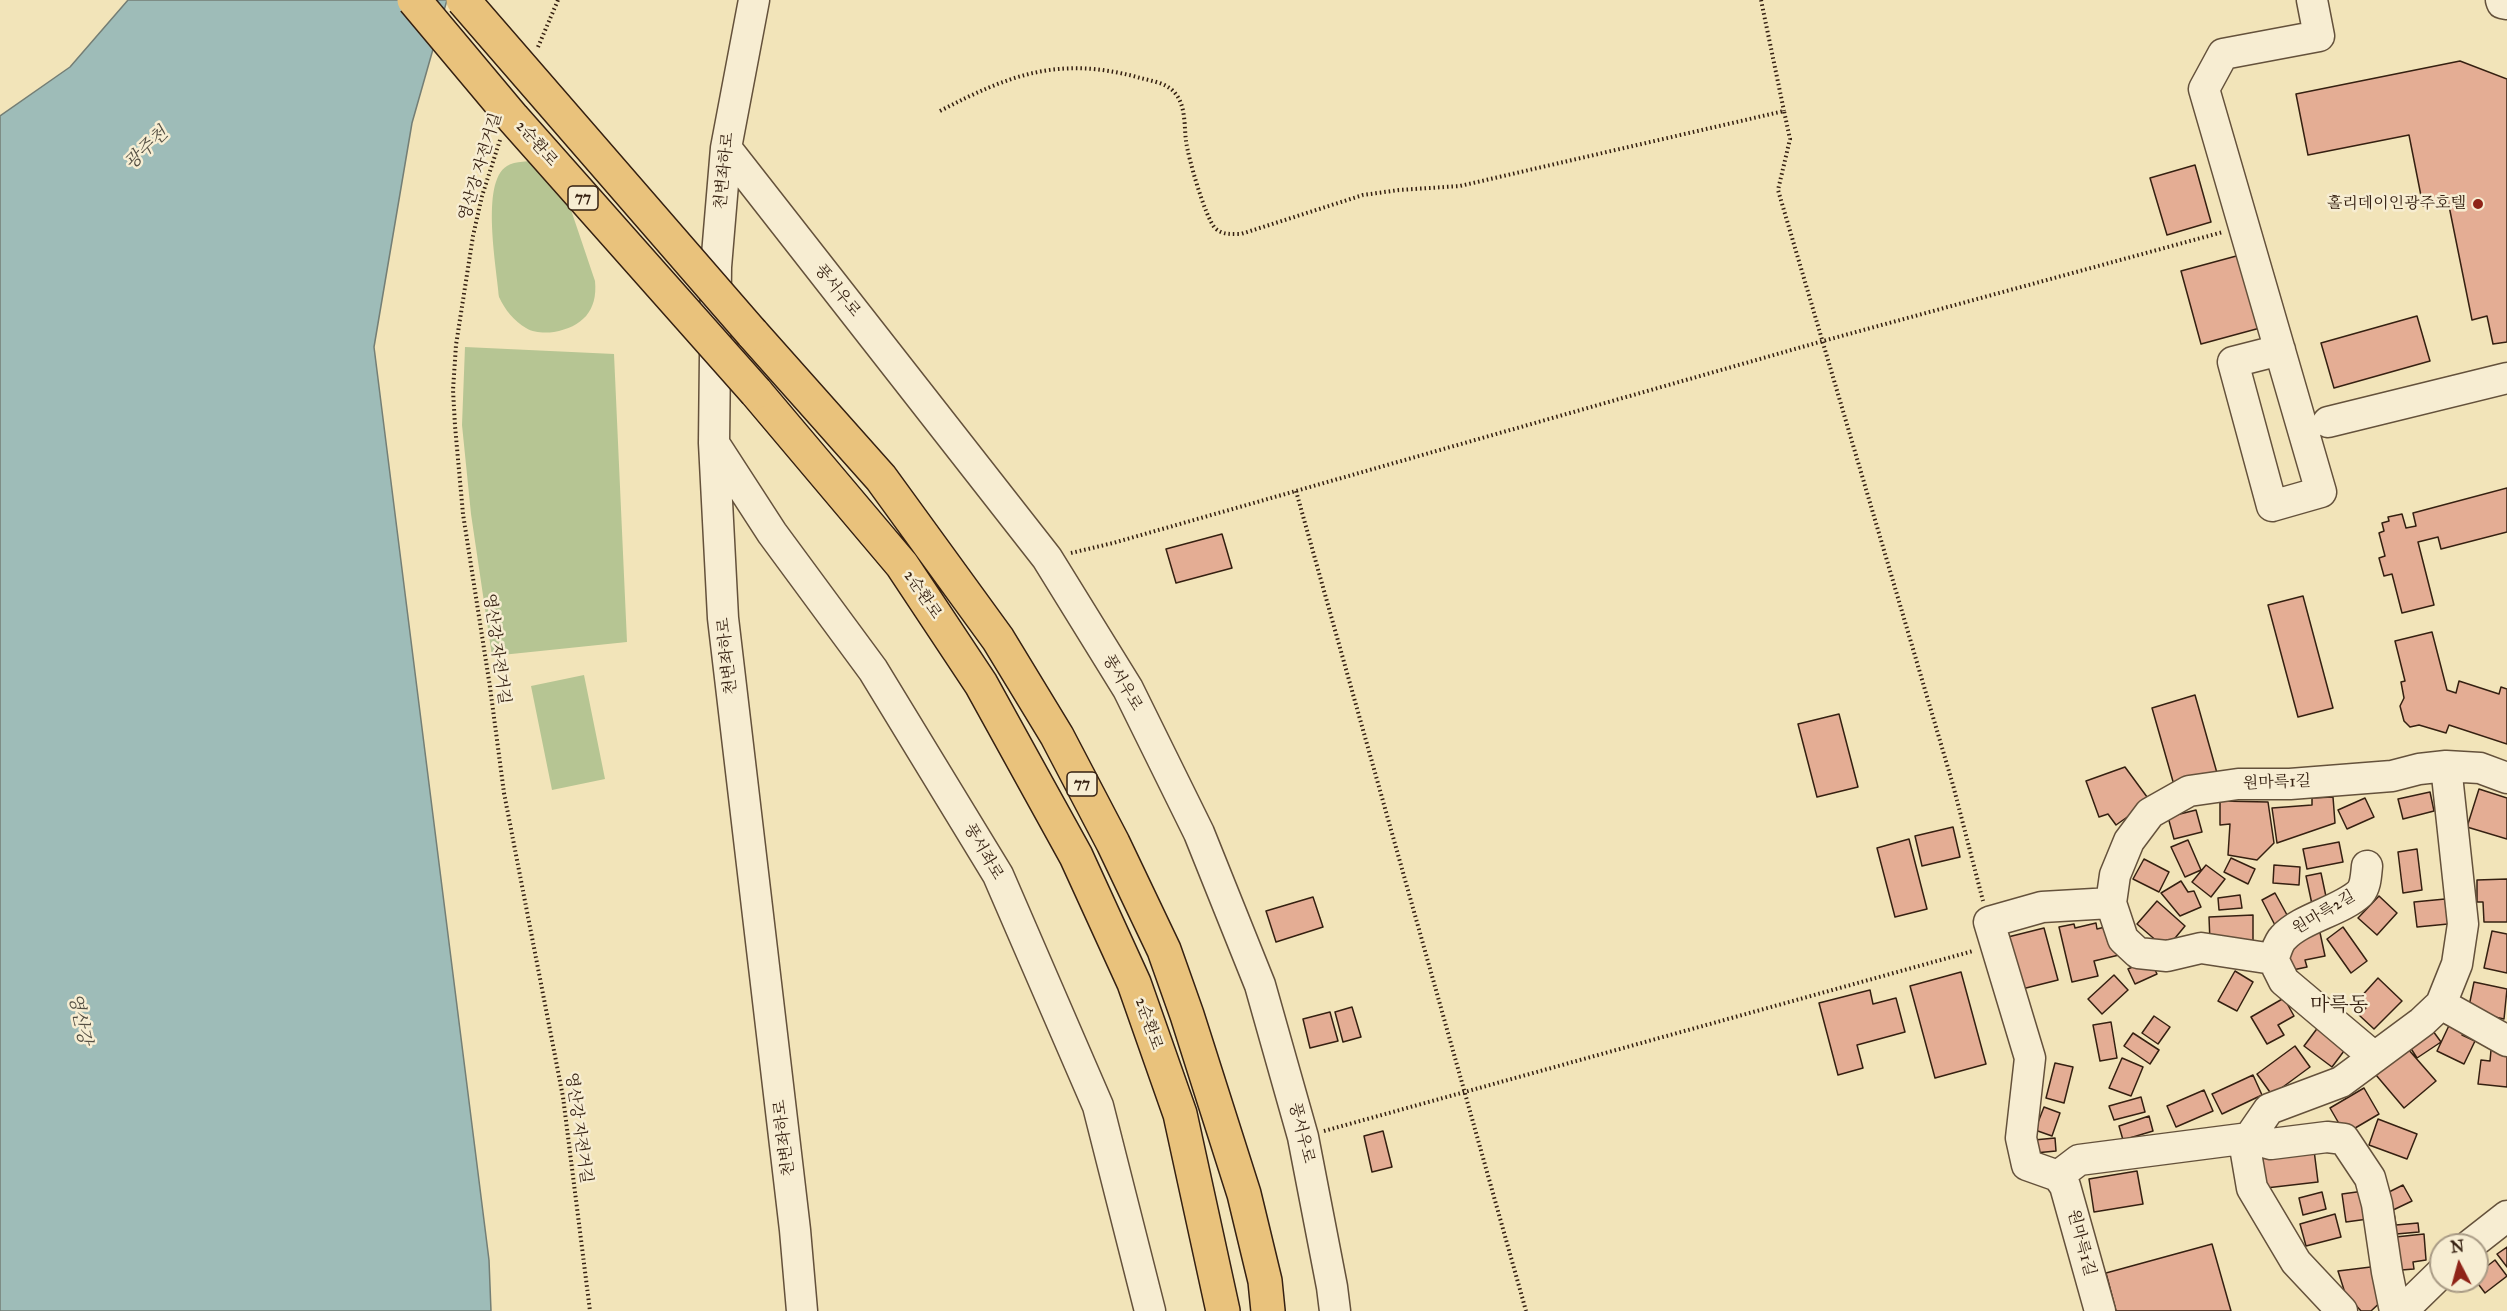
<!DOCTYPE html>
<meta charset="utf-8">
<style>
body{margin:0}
#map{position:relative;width:2507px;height:1311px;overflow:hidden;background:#f2e4b9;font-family:"IM FELL Great Primer",serif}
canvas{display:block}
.north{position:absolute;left:2429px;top:1233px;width:60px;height:60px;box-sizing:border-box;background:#f7edd2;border:2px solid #a99b85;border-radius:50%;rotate:354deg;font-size:16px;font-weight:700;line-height:24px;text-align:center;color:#352011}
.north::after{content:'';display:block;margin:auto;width:21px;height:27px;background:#8f2418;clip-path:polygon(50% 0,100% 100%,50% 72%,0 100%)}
</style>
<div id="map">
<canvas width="2507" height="1311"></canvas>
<div class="north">N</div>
</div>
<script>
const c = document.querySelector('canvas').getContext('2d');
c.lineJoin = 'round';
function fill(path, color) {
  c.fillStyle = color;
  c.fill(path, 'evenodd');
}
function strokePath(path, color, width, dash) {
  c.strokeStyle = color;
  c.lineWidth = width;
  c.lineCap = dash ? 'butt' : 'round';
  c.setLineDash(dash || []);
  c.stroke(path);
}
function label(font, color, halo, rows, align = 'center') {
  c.font = font + ' "IM FELL Great Primer","Noto Serif KR",serif';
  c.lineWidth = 5;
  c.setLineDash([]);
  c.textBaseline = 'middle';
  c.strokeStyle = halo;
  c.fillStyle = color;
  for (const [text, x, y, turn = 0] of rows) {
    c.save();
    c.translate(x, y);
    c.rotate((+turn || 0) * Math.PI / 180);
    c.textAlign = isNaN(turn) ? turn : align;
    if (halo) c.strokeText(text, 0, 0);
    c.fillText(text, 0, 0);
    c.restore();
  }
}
fill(new Path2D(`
 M539,161l30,43 26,77c3,30 -13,46 -41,51 -9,1 -20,1 -28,-4 -12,-7 -21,-18 -27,-31 -2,-28 -19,-115 8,-131 8,-5 23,-5 32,-5z
 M465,347l149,7 13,288 -135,14 -21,-142 -9,-89z
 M584,675l21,104 -53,11 -21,-104z`), '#b6c593');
const water = new Path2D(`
 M128,0h319l-35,123 -38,224 115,913 2,51h-491v-1195l70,-49z`);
fill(water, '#9ebcb8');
strokePath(water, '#747e75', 1.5);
const building = new Path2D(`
 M2460,61l47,18v263l-14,2 -6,-28 -15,4 -24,-119 -25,5 -14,-71 -101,20 -12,-61z
 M2195,165l16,57 -44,13 -17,-57z
 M2240,255l20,73 -59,16 -20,-73z
 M2417,316l13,45 -96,27 -13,-45z
 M2507,488v44l-66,17 -3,-12 -20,5 16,63 -32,8 -10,-39 -8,2 -5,-18 6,-2 -6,-23 5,-2 -2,-8 7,-2 -1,-4 14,-3 4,14 10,-2 -3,-13z
 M1222,534l10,34 -56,15 -10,-34z
 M2303,596l30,112 -35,9 -30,-112z
 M2432,632l15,58 9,3 3,-12 40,13 2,-7 6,2v55l-58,-19 -3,8 -27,-8 -9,2 -6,-6 -4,-15 4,-8 -3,-16 4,-1 -10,-40z
 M2195,695l22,78 -43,12 -22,-77z
 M1839,714l19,73 -41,10 -19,-73z
 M2125,767l25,34 -34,24 -8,-11 -9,3 -13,-36z
 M2479,789l28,9v41l-40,-12z
 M2430,792l4,19 -31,8 -5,-20z
 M2333,797l2,26 -58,20 -5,-35 40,-3v-7z
 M2365,798l9,19 -27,12 -9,-19z
 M2220,801l48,1 6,41 -17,17 -29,-5 2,-31 -10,1z
 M2196,810l6,22 -28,7 -6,-22z
 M1953,827l7,30 -38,9 -7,-30z
 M1909,839l18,70 -32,8 -18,-69z
 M2188,840l13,30 -16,7 -14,-30z
 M2339,842l4,20 -36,7 -4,-20z
 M2417,849l5,41 -19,3 -5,-41z
 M2231,858l24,11 -7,15 -24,-12z
 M2144,859l25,13 -10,20 -26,-13z
 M2206,865l19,14 -14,18 -19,-15z
 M2274,865l26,2 -1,18 -26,-2z
 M2321,873l7,33 -15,3 -7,-33z
 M2507,879v43h-23l-1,-20h-6v-22z
 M2181,881l7,11 6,-1 7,16 -21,9 -19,-23z
 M2275,893l17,31 -14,7 -16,-31z
 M2240,895l2,13 -23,2 -1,-12z
 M2379,896l18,17 -20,22 -19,-17z
 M1313,897l10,30 -47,15 -10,-31z
 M2445,899l3,25 -31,3 -3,-25z
 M2157,901l28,25 -19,23 -29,-25z
 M2253,915v26l-43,1 -1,-25z
 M2096,923l1,6 16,-4 6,30 -25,6 4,15 -26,6 -13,-55 15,-3 1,4z
 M2343,927l24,34 -16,12 -24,-34z
 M2044,928l14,52 -36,9 -14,-52z
 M2319,928l6,28 -20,4 2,7 -19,4 -5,-28z
 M2492,931l15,3v39l-23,-5z
 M2150,959l7,15 -22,10 -7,-15z
 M2235,971l18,11 -16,29 -19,-10z
 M1961,972l25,92 -51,14 -25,-92z
 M2114,975l14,15 -26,24 -14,-15z
 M2378,978l24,23 -28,28 -15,-14 7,-7 -8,-8z
 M2474,982l33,7 -3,30 -36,-8z
 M1870,990l3,14 23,-6 9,34 -48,13 6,23 -25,7 -19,-72z
 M2284,998l10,18 -16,9 6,10 -17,9 -16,-27z
 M1352,1007l9,30 -18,5 -8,-30z
 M1330,1012l8,29 -28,7 -7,-29z
 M2154,1016l16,11 -12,17 -16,-11z
 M2453,1017l15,7 -6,11 13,6 -11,23 -27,-13z
 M2111,1022l6,36 -17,3 -7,-36z
 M2322,1022l28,21 -18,24 -28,-21z
 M2433,1031l8,11 -24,16 -7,-11z
 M2133,1033l26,17 -9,14 -26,-18z
 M2492,1039l15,10v38l-29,-3 3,-24 9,1z
 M2295,1046l15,21 -38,28 -15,-21z
 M2408,1049l28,32 -32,27 -28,-33z
 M2122,1058l21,9 -12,29 -22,-8z
 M2055,1063l18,4 -9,36 -18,-5z
 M2253,1075l9,20 -40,19 -10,-20z
 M2364,1088l15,26 -34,20 -15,-26z
 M2204,1090l9,21 -37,16 -9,-21z
 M2141,1097l4,15 -31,8 -5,-14z
 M2044,1107l16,6 -8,23 -17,-6z
 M2149,1116l4,15 -30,9 -4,-14z
 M2378,1119l39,15 -10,25 -38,-14z
 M1383,1131l9,36 -20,5 -8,-36z
 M2055,1138l1,13 -21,2 -1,-13z
 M2314,1150l4,32 -52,6 -4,-32z
 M2137,1171l6,33 -49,8 -5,-33z
 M2403,1185l9,16 -21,10 -8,-16z
 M2364,1191l4,28 -22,3 -4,-28z
 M2322,1192l4,17 -23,6 -4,-17z
 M2394,1213l2,12 22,-2 1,9 -34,3 -2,-21z
 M2335,1214l6,23 -35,9 -6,-22z
 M2424,1234l2,26 -13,2 1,7 -25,2 -3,-33z
 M2212,1244l19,67h-115l-10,-38z
 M2507,1247v20l-10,-13z
 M2495,1260l12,16 -22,17 -9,-12 1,-7z
 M2379,1266l8,30 -16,15h-10l-16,-18 -7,-22z`);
fill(building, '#e4ad94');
strokePath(building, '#352011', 1.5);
const minor = new Path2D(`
 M754,0l-28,148 -10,119 -2,176 9,175 72,612 7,81
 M2501,0l1,3 5,1
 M726,148l321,410 81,131 71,144 61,152 43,152 29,150 3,24
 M2280,350l-47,12 39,144 49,-14 -117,-403 19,-35 96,-18 -7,-36
 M2328,422l179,-44
 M715,445l57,88 101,137 125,205 100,231 52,205
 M2111,903l12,36 15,14 29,3 34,-8 72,11
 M2273,959c3,-6 5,-16 10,-21 18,-20 58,-27 77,-45 6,-7 6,-18 7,-27
 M2273,959l11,22 89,75
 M2441,1004l66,37
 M2058,1176l21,-16 170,-22 22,6 56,-7 17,2 26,39 7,26 10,68 8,39
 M2470,1245l37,-29
 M2100,1311l-35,-125 -7,-10 -31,-11 -6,-27 9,-80 -41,-136 53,-15 69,-4 4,-28 14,-34 21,-28 39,-22 49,-7h52l102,-8 27,-7 27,-3 34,2 27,10
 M2342,1311l-46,-49 -44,-74 -6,-35 3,-15 20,-29 72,-27 81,-60 19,-18 16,-40 6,-40 -17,-158
 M2402,1311l39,-38`);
const highway = new Path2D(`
 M752,333l129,145 117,161 59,97 56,107 51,107 23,65 57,179 21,87 3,30
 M756,392l146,173 79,119 95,172 58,127 46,131 43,197`);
strokePath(minor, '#64513b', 33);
strokePath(highway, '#352011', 36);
strokePath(new Path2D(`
 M1761,0l23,111
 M538,47l20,-47
 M940,111c69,-36 118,-55 197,-34 13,4 29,5 38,16 11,13 9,32 11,48 2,16 19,76 29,87 7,7 16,6 26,6l122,-39 36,-5 61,-4 324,-75 6,28 -12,51 175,595 30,116
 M500,140l-18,56 -9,40 -17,109 -3,45 2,36 8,88 27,173 14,106 59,304 27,214
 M1296,491l230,820
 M1071,553l42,-10 710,-202 400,-109
 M1324,1131l649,-180`), '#352011', 4, [1.5, 3]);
strokePath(minor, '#f7edd2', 30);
strokePath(highway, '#e9c27c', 33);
const highwayBridge = new Path2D(`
 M414,0l99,118 243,274
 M463,0l289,333`);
strokePath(highwayBridge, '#352011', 36, []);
strokePath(highwayBridge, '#e9c27c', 33);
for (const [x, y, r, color] of [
 [2478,204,6,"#8f2418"]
]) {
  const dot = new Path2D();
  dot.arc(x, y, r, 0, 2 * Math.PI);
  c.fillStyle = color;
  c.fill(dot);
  strokePath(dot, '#f7edd2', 2);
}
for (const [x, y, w] of [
 [583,198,30],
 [1082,784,30]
]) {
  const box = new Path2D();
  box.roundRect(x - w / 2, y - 12, w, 24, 4.5);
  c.fillStyle = '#f7edd2';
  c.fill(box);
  strokePath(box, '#352011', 1.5);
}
label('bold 15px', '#352011', null, [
 ["77",583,198],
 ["77",1082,784]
]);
label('16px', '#352011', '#f7edd2', [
 ["2순환로",536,144,49],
 ["영산강 자전거길",481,167,-73],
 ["천변좌하로",725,171,-84],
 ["풍서우로",837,291,51],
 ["2순환로",922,595,56],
 ["영산강 자전거길",496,649,82],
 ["천변좌하로",728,656,-96],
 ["풍서우로",1122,683,60],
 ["원마륵1길",2277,783,-2],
 ["풍서좌로",983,852,60],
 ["원마륵2길",2324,913,-31],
 ["2순환로",1148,1024,71],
 ["영산강 자전거길",578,1128,82],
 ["풍서우로",1301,1133,76],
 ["천변좌하로",785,1138,-97],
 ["원마륵1길",2081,1243,75]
]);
label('16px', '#352011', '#f7edd2', [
 ["홀리데이인광주호텔",2466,204]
], 'right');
label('italic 18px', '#544f43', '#f7edd2', [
 ["광주천",147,149,-44],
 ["영산강",79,1019,78]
]);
label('20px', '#352011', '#f7edd2', [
 ["마륵동",2339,1006]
]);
</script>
